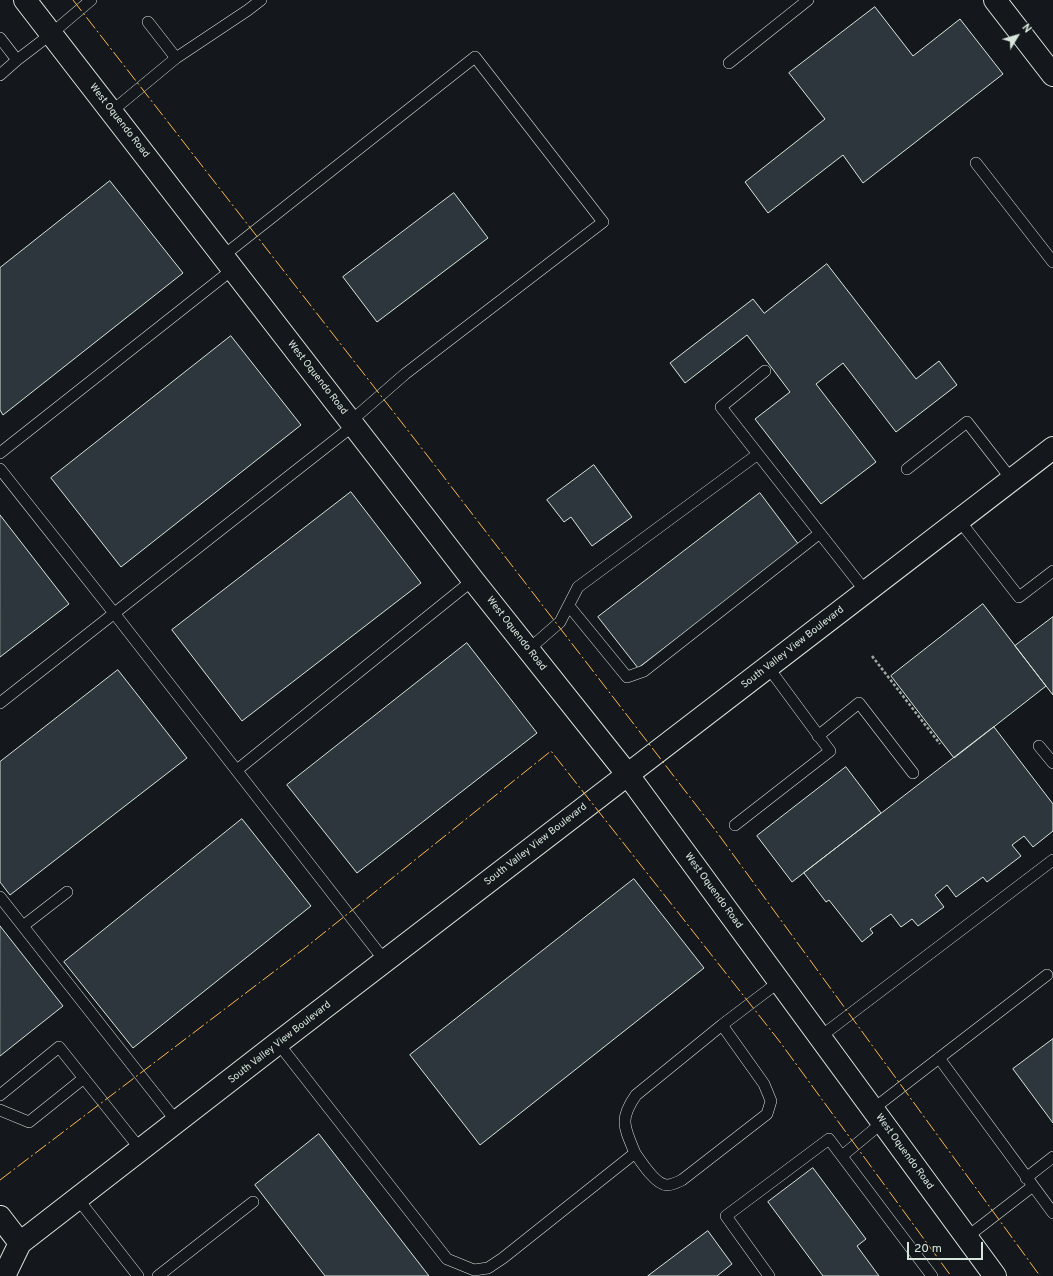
<!DOCTYPE html>
<style>
body{margin:0}
#map{position:relative;width:1053px;height:1276px;overflow:hidden;background:#14181c;font-family:Overpass,sans-serif}
canvas{display:block}
.north{position:absolute;left:997px;top:16px;width:40px;height:40px;-webkit-text-stroke:3px #14181c;paint-order:stroke;rotate:52deg;font-size:11px;font-weight:700;line-height:16px;text-align:center;color:#d8e6dc}
.north::after{content:'';display:block;margin:auto;width:14px;height:18px;background:#d8e6dc;clip-path:polygon(50% 0,100% 100%,50% 72%,0 100%)}
.scale{position:absolute;left:907px;top:1242px;width:76px;height:18px;box-sizing:border-box;border:2px solid #d8e6dc;border-top:0;padding-left:5px;font-size:12px;line-height:14px;white-space:nowrap;color:#d8e6dc;-webkit-text-stroke:3px #14181c;paint-order:stroke}
</style>
<div id="map">
<canvas width="1053" height="1276"></canvas>
<div class="north">N</div>
<div class="scale">20 m</div>
</div>
<script>
const c = document.querySelector('canvas').getContext('2d');
c.lineJoin = 'round';
function fill(path, color) {
  c.fillStyle = color;
  c.fill(path, 'evenodd');
}
function strokePath(path, color, width, dash) {
  c.strokeStyle = color;
  c.lineWidth = width;
  c.lineCap = dash ? 'butt' : 'round';
  c.setLineDash(dash || []);
  c.stroke(path);
}
function label(font, color, halo, rows, align = 'center') {
  c.font = font + ' Overpass,sans-serif';
  c.lineWidth = 3;
  c.setLineDash([]);
  c.textBaseline = 'middle';
  c.strokeStyle = halo;
  c.fillStyle = color;
  for (const [text, x, y, turn = 0] of rows) {
    c.save();
    c.translate(x, y);
    c.rotate((+turn || 0) * Math.PI / 180);
    c.textAlign = isNaN(turn) ? turn : align;
    if (halo) c.strokeText(text, 0, 0);
    c.fillText(text, 0, 0);
    c.restore();
  }
}
const building = new Path2D(`
 M875,7l38,49 47,-37 43,55 -140,109 -20,-28 -75,58 -23,-31 80,-63 -36,-46z
 M110,181l73,92 -180,142 -3,-5v-142z
 M454,193l34,45 -111,84 -34,-45z
 M827,264l89,115 23,-18 18,24 -61,47 -53,-69 -27,21 60,78 -55,42 -66,-85 35,-27 -43,-57 -62,48 -15,-20 83,-64 11,14z
 M231,336l70,89 -180,142 -70,-89z
 M594,465l38,52 -40,29 -21,-29 -7,5 -17,-22z
 M351,492l70,91 -179,138 -70,-91z
 M760,493l39,52 -161,123 -40,-51z
 M0,515l69,89 -69,53z
 M983,604l63,82 -92,72 -63,-82z
 M1053,617v78l-38,-49z
 M467,643l70,90 -180,140 -70,-88z
 M118,670l69,88 -177,137 -10,-13v-120z
 M994,727l59,77v27l-20,16 -9,-11 -12,9 9,11 -34,26 -4,-5 -27,20 -9,-12 -12,10 9,12 -26,19 -6,-7 -11,8 -10,-13 -21,15 3,4 -11,9 -33,-42 -3,2 -22,-29z
 M846,767l35,46 -89,69 -35,-46z
 M242,819l69,87 -178,142 -69,-86z
 M634,879l70,89 -224,177 -70,-90z
 M0,926l63,80 -63,50z
 M1053,1039v84l-40,-54z
 M319,1134l110,142h-104l-70,-91z
 M813,1168l53,71 -9,7 22,30h-56l-55,-74z
 M708,1231l24,33 -15,12h-69z`);
fill(building, '#2c363c');
strokePath(building, '#d8e6dc', 1);
const service = new Path2D(`
 M0,38l17,22 34,-26 40,-34
 M176,58l72,-48 13,-10
 M729,63l79,-63
 M0,75l17,-15
 M112,111l64,-53 -28,-36
 M976,163l77,99
 M223,256l252,-199 128,165 -198,152 -54,47
 M765,371l-44,36 145,185
 M0,453l233,-184
 M0,469l114,144 271,348
 M907,469l60,-47 45,58
 M959,520l60,77 34,-26
 M569,606l58,71 17,-6 176,-138
 M528,650l32,-28 18,-35 180,-133
 M0,703l354,-278
 M818,736l41,-33 54,70
 M1039,746l14,17
 M237,770l236,-190
 M735,825l95,-74 -62,-84
 M0,897l177,225
 M23,926l44,-34
 M820,1037l233,-177
 M278,1043l169,216 27,11 14,-2 15,-10 132,-105c-11,-26 -16,-34 1,-58l86,-70 58,-44
 M939,1058l114,155
 M0,1095l59,-48 82,103
 M873,1109l174,-134
 M0,1110l29,12 55,-44
 M635,1153c6,9 21,32 32,32 5,0 11,-3 15,-5l85,-66 4,-13 -7,-17 -42,-59
 M842,1156l41,-34
 M1026,1178l27,-21
 M78,1199l60,77
 M967,1237l66,-51
 M158,1276l95,-74
 M769,1276l-43,-60 103,-77 103,137`);
const minor = new Path2D(`
 M995,0l58,75
 M0,1217l20,26`);
const tertiary = new Path2D(`
 M25,0l448,580 155,195 367,501`);
const secondary = new Path2D(`
 M4,1276l16,-33 258,-200 775,-595`);
strokePath(service, '#d8e6dc', 12);
strokePath(minor, '#d8e6dc', 24);
strokePath(tertiary, '#d8e6dc', 24);
strokePath(secondary, '#d8e6dc', 24);
strokePath(new Path2D(`
 M872,656l68,88`), '#9da8a2', 2.5, [3, 2]);
strokePath(service, '#14181c', 11);
strokePath(minor, '#14181c', 22);
strokePath(tertiary, '#14181c', 22);
strokePath(secondary, '#14181c', 22);
strokePath(new Path2D(`
 M73,0l347,446 296,385 324,445
 M0,1180l305,-232 246,-197 229,291 171,234`), '#ffb74d', 1, [14, 3, 2, 3]);
label('10px', '#d8e6dc', '#14181c', [
 ["West Oquendo Road",119,121,52],
 ["West Oquendo Road",317,378,52],
 ["West Oquendo Road",516,634,52],
 ["South Valley View Boulevard",793,648,-38],
 ["South Valley View Boulevard",536,845,-38],
 ["West Oquendo Road",713,891,54],
 ["South Valley View Boulevard",280,1043,-38],
 ["West Oquendo Road",904,1152,54]
]);
</script>
